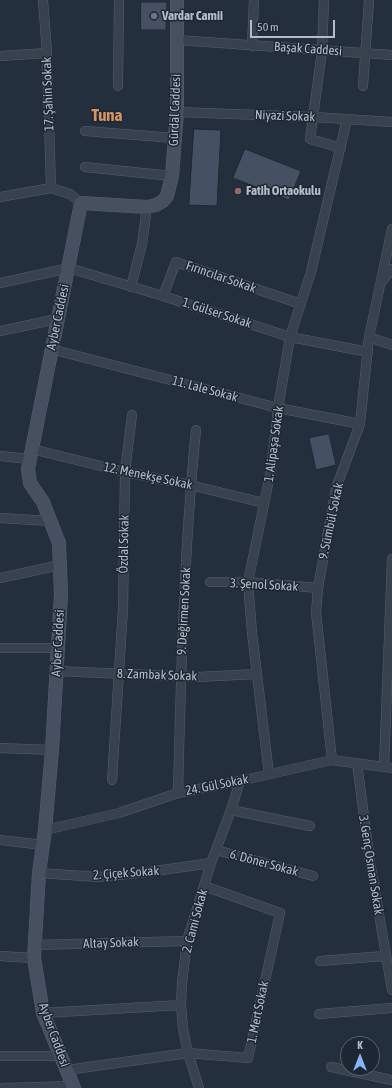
<!DOCTYPE html>
<meta charset="utf-8">
<style>
body{margin:0}
#map{position:relative;width:392px;height:1088px;overflow:hidden;background:#242f3e;font-family:"Asap Condensed",sans-serif}
canvas{display:block}
.north{position:absolute;left:340px;top:1036px;width:40px;height:40px;box-sizing:border-box;background:#1d2633;border:1px solid #59626f;border-radius:50%;rotate:0deg;font-size:11px;font-weight:700;line-height:16px;text-align:center;color:#b4bcc9}
.north::after{content:'';display:block;margin:auto;width:14px;height:18px;background:#8ab4f8;clip-path:polygon(50% 0,100% 100%,50% 72%,0 100%)}
.scale{position:absolute;left:250px;top:20px;width:85px;height:18px;box-sizing:border-box;border:2px solid #b4bcc9;border-top:0;padding-left:5px;font-size:12px;line-height:14px;white-space:nowrap;color:#b4bcc9;-webkit-text-stroke:3px #1d2633;paint-order:stroke}
</style>
<div id="map">
<canvas width="392" height="1088"></canvas>
<div class="north">K</div>
<div class="scale">50 m</div>
</div>
<script>
const c = document.querySelector('canvas').getContext('2d');
c.lineJoin = 'round';
function fill(path, color) {
  c.fillStyle = color;
  c.fill(path, 'evenodd');
}
function strokePath(path, color, width, dash) {
  c.strokeStyle = color;
  c.lineWidth = width;
  c.lineCap = dash ? 'butt' : 'round';
  c.setLineDash(dash || []);
  c.stroke(path);
}
function label(font, color, halo, rows, align = 'center') {
  c.font = font + ' "Asap Condensed",sans-serif';
  c.lineWidth = 3;
  c.setLineDash([]);
  c.textBaseline = 'middle';
  c.strokeStyle = halo;
  c.fillStyle = color;
  for (const [text, x, y, turn = 0] of rows) {
    c.save();
    c.translate(x, y);
    c.rotate((+turn || 0) * Math.PI / 180);
    c.textAlign = isNaN(turn) ? turn : align;
    if (halo) c.strokeText(text, 0, 0);
    c.fillText(text, 0, 0);
    c.restore();
  }
}
const building = new Path2D(`
 M141,2h26l-1,28h-25z
 M194,129l27,1 -4,76 -28,-1z
 M245,149l56,22 -12,29 -56,-22z
 M329,434l7,31 -20,5 -7,-32z`);
fill(building, '#455162');
strokePath(building, '#1f2835', 1);
const minor = new Path2D(`
 M43,0l4,53 4,135
 M324,0l-2,51 -12,88 31,9
 M177,40l215,15
 M252,46l2,-46
 M0,56l47,-3
 M118,86l1,-86
 M363,86l6,-86
 M177,112l137,5 78,5
 M85,131l90,7
 M85,167l87,9
 M0,197l51,-9 19,6 11,9
 M0,283l69,-15 94,28 127,41 78,15
 M381,283l11,-14
 M131,287l11,-43 5,-37
 M163,296l13,-34 125,42
 M0,331l57,-12
 M369,337l23,8
 M51,349l227,59 82,16
 M32,449l93,23 65,13 74,18
 M0,456l30,3
 M0,518l51,3
 M0,578l60,-13
 M210,582h38l70,6
 M0,648h58
 M56,671l141,6 60,-3
 M0,748l52,2
 M332,760l-16,-148 2,-24 18,-100 24,-64 9,-87 23,-108
 M357,763l13,99 22,128
 M384,766l8,-207
 M269,774l-17,-141 -4,-51 23,-112 7,-62 12,-71 21,-65 36,-153
 M112,780l11,-171 2,-137 7,-57
 M178,793c3,-121 6,-243 18,-363
 M231,810l79,16
 M45,830l74,-17 59,-20 62,-12 92,-21 60,8
 M0,840l43,5
 M216,850l97,26
 M39,873l60,4 49,-5 63,-9
 M34,945l153,-4
 M0,956l34,2
 M320,961l65,-5
 M43,1013l138,-8
 M319,1014l73,-6
 M0,1056h61
 M331,1067l61,13
 M67,1070l121,-17 60,5 32,-145 -76,-27
 M3,1088l70,-2
 M199,1088l-11,-35 -5,-24 -2,-24 1,-22 5,-42 24,-78 20,-53 9,-29`);
const secondary = new Path2D(`
 M74,1088l-31,-75 -9,-55 5,-85 6,-43 7,-80 9,-156 -2,-51 -16,-41 -13,-19 -2,-14 53,-266 66,4 9,-2 7,-4 4,-5 5,-20 5,-64v-112`);
strokePath(minor, '#565f6c', 10);
strokePath(secondary, '#565f6c', 14);
strokePath(minor, '#38414e', 9);
strokePath(secondary, '#465061', 13);
for (const [x, y, r, color] of [
 [154,16,4,"#6b7280"],
 [238,191,4,"#8d6e63"]
]) {
  const dot = new Path2D();
  dot.arc(x, y, r, 0, 2 * Math.PI);
  c.fillStyle = color;
  c.fill(dot);
  strokePath(dot, '#1d2633', 1.5);
}
label('bold 13px', '#b4bcc9', '#1d2633', [
 ["Vardar Camii",162,16],
 ["Fatih Ortaokulu",246,191]
], 'left');
label('13px', '#b4bcc9', '#1d2633', [
 ["Başak Caddesi",308,49,4],
 ["17. Şahin Sokak",48,94,-92],
 ["Gürdal Caddesi",175,110,-88],
 ["Niyazi Sokak",285,116,2],
 ["Fırıncılar Sokak",221,277,19],
 ["1. Gülser Sokak",217,313,18],
 ["Ayber Caddesi",58,317,-78],
 ["11. Lale Sokak",205,389,15],
 ["1. Alipaşa Sokak",274,444,-82],
 ["12. Menekşe Sokak",148,476,12],
 ["9. Sümbül Sokak",331,521,-78],
 ["Özdal Sokak",124,544,-89],
 ["3. Şenol Sokak",264,585,3],
 ["9. Değirmen Sokak",184,611,-87],
 ["Ayber Caddesi",58,643,-87],
 ["8. Zambak Sokak",157,675,2],
 ["24. Gül Sokak",217,785,-11],
 ["6. Döner Sokak",264,863,15],
 ["3. Genç Osman Sokak",371,865,81],
 ["2. Çiçek Sokak",126,873,-4],
 ["2. Cami Sokak",195,921,-75],
 ["Altay Sokak",111,943,-2],
 ["1. Mert Sokak",258,1012,-78],
 ["Ayber Caddesi",54,1035,70]
]);
label('bold 17px', '#d59563', '#1d2633', [
 ["Tuna",107,116]
]);
</script>
